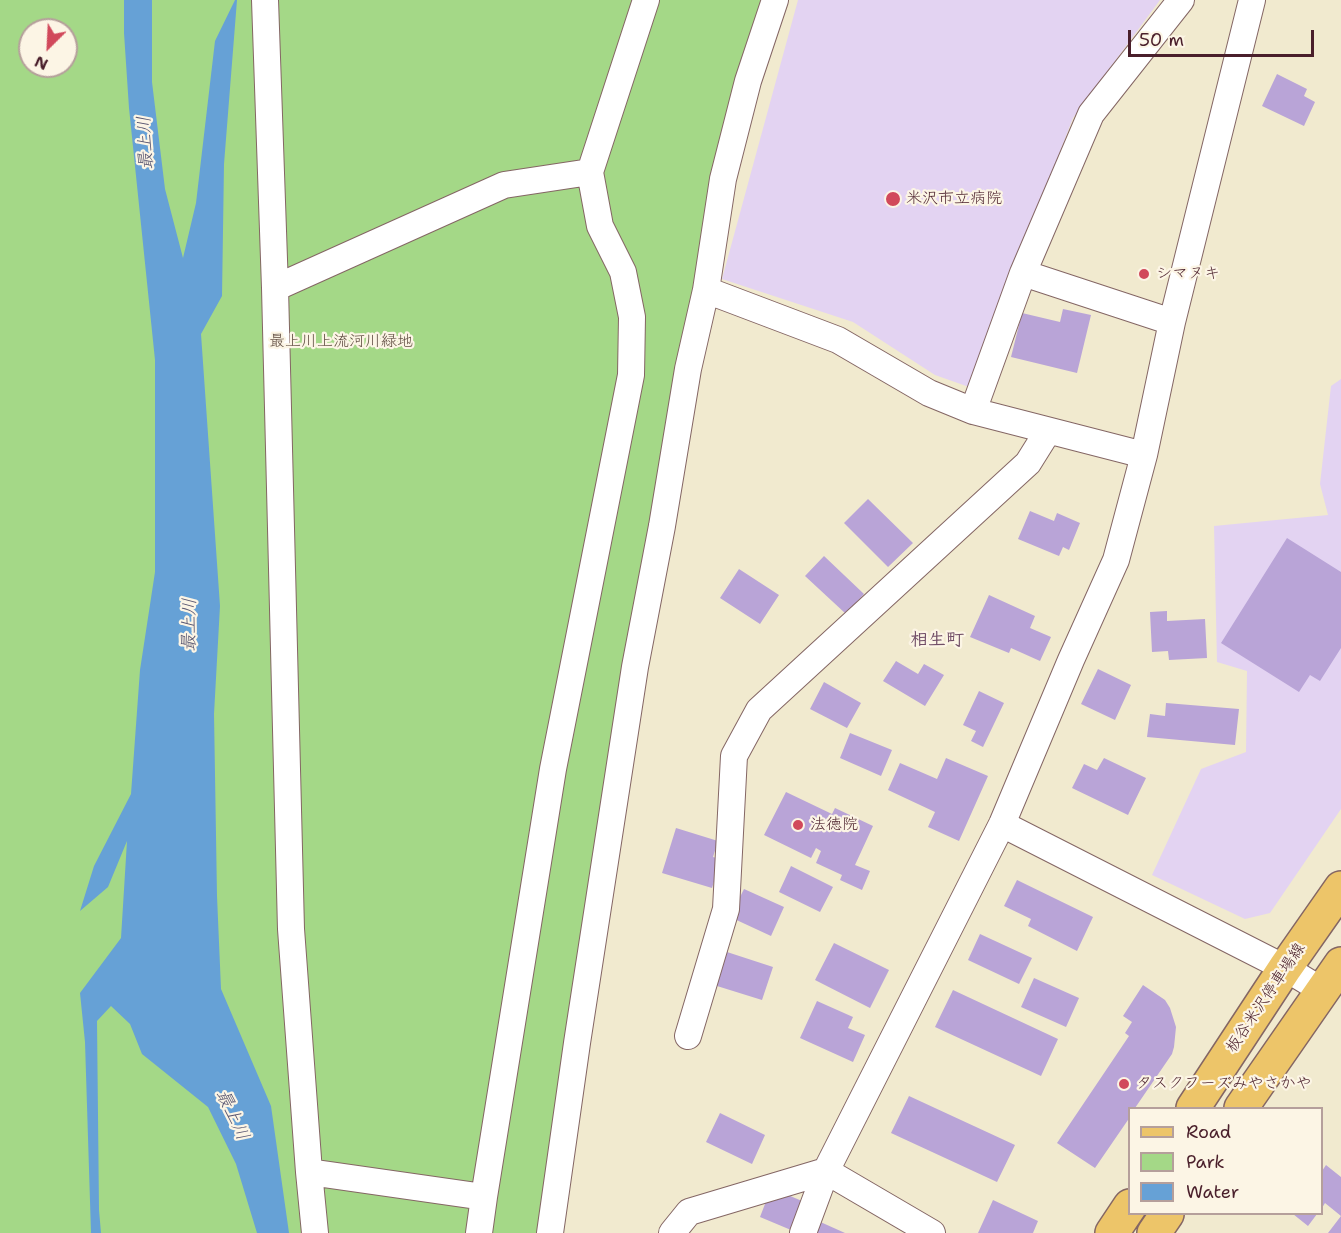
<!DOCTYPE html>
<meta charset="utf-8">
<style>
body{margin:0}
#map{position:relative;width:1341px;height:1233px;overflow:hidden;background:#f1eacf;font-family:"Shantell Sans",sans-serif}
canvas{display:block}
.legend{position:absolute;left:1128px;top:1107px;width:195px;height:108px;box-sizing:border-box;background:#fcf5e5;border:2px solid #b59f9b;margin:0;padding:8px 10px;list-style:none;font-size:18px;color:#4a1f2b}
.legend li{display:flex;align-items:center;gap:12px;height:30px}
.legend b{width:30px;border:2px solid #b59f9b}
.north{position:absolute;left:18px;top:18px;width:60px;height:60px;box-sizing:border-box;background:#fcf5e5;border:2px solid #b59f9b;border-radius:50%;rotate:204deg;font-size:16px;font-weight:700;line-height:24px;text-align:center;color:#4a1f2b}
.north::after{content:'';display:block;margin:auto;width:21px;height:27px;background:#d1495b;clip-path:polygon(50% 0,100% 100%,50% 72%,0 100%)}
.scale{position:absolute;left:1128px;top:30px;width:186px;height:27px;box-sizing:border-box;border:3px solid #4a1f2b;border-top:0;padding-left:8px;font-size:18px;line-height:21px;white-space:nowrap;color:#4a1f2b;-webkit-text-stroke:4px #fcf5e5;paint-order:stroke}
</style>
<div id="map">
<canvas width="1341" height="1233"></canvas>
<ul class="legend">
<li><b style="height:8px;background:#edc569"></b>Road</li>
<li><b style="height:16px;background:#a4d887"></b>Park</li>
<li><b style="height:16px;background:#66a1d6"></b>Water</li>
</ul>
<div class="north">N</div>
<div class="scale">50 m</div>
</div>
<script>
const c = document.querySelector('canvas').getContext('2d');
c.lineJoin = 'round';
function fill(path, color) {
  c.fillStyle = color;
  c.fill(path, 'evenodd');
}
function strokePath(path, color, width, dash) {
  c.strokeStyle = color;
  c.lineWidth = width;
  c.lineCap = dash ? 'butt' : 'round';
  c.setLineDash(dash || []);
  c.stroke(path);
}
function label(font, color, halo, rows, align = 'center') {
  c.font = font + ' "Shantell Sans","Klee One",sans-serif';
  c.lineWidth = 4.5;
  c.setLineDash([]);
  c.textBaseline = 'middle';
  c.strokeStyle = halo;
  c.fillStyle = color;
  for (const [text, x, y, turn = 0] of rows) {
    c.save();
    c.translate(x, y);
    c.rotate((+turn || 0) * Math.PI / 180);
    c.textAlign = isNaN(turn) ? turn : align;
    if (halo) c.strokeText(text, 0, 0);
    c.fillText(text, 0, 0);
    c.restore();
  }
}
fill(new Path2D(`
 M798,0h362l-87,118 -104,269 -34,-12 -82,-53 -131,-43z
 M1341,379v430l-71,104 -25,6 -93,-44 49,-106 45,-17 1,-81 -30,-9 -3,-136 114,-11 -8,-31 11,-98z`), '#e3d3f2');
fill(new Path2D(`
 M0,0h769l-229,1233h-540zM30,30h36v36h-36z`), '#a4d887');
fill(new Path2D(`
 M124,0h28v82l13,107 18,69 13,-55 19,-162 20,-41h2l-13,164 -2,132 -21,38 19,272 -6,108 3,182 4,93 50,117 18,127h-32l-21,-69 -28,-57 -66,-53 -12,-30 -19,-18 -14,15 2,189 2,23h-10l-6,-191 -5,-49 41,-55 6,-97 -19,46 -28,24 14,-45 37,-72 9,-124 15,-98v-212l-26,-252 -5,-75z`), '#66a1d6');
fill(new Path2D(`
 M1277,74l30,15 -3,7 11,6 -11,24 -42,-20z
 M1063,309l28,6 -14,58 -66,-16 11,-44 38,9z
 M868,499l45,44 -25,24 -44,-44z
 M1030,511l24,10 3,-8 23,10 -11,27 -6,-3 -4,9 -41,-17z
 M1287,538l54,34v76l-21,33 -10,-6 -11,17 -78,-49z
 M824,556l40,38 -18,20 -41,-38z
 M739,569l40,26 -19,29 -40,-26z
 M989,595l46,21 -5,12 21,9 -11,24 -29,-13 -2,5 -39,-16z
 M1167,611v10l38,-2 2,39 -38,2 -1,-9 -16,1 -2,-40z
 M896,661l22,13 6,-10 20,11 -19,31 -42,-25z
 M1098,669l33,16 -16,35 -34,-16z
 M824,682l37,21 -14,25 -37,-19z
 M979,691l25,12 -21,44 -12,-6 5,-10 -13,-6z
 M1166,703l73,6 -4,36 -88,-8 3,-23 15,2z
 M850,733l42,17 -11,26 -41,-18z
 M946,758l42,18 -29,65 -31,-14 7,-15 -47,-22 12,-27 37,16z
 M1104,758l42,20 -18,37 -56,-27 12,-24 13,6z
 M786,792l46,22 3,-6 38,18 -18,39 15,6 -8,19 -22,-10 2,-5 -26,-12 5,-12 -5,-3 -5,10 -47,-23z
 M676,828l42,13 -5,16 8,2 -9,29 -50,-15z
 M791,866l42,21 -13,25 -41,-20z
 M1017,880l76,37 -16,34 -49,-25 3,-7 -27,-13z
 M744,889l40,18 -13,29 -41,-19z
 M980,934l52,24 -13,26 -51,-24z
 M834,943l55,27 -19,38 -55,-28z
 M727,952l46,15 -11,33 -45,-14z
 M1034,978l45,20 -13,29 -45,-20z
 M1143,985l22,15 5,8 6,19 -2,20 -2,7 -37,54h-5v9l-35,51 -38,-25 72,-107 -4,-3 7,-11 -9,-6z
 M953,990l105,49 -17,37 -106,-49z
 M817,1001l36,16 -5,11 17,7 -12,27 -53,-24z
 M909,1096l106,49 -18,37 -106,-49z
 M720,1113l45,22 -13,29 -46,-22z
 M1326,1165l15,12v39l-16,-13 -3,5v-37z
 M776,1190l26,11 -11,29 -31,-13 5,-13 -6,-2z
 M993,1200l45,21 -5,12h-55z
 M1293,1214h24l-9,12z
 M1341,1216v17h-13z
 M816,1220l29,13h-34z`), '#b9a4d7');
const minor = new Path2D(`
 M265,0l10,288 16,641 18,243 6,61
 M1023,273l68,-159 90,-114
 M275,288l229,-103 86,-13
 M706,290l132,50 91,53 44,18 171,44
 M973,411l50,-138 149,49
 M1002,824l283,144 38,23
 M688,1036l38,-127 8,-153 25,-46 269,-247 20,-32
 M309,1172l175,25
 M479,1233l5,-36 69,-428 78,-394 1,-58 -9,-45 -23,-46 -10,-54 56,-172
 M550,1233l27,-190 58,-376 27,-141 26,-157 18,-79 17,-111 25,-98 27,-81
 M672,1233l17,-21 137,-41 106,62
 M803,1233l23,-62 176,-347 69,-164 45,-100 28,-105 28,-133 80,-322`);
const major = new Path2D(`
 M1193,1108l92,-140 56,-80
 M1241,1108l100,-144
 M1112,1233l18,-27
 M1154,1233l13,-19`);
strokePath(minor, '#846664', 28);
strokePath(major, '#846664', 36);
strokePath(minor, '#fff', 26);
strokePath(major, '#edc569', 33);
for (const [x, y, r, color] of [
 [893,199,8,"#d1495b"],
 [1144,274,6,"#d1495b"],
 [798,825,6,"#d1495b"],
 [1124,1084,6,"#d1495b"]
]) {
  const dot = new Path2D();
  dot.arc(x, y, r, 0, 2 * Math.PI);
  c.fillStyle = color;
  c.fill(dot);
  strokePath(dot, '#fcf5e5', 2);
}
label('16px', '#4a1f2b', '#fcf5e5', [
 ["米沢市立病院",906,199],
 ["シマヌキ",1156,274],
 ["法徳院",810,825],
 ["タスクフーズみやさかや",1136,1084]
], 'left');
label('16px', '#604d42', '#fcf5e5', [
 ["最上川上流河川緑地",341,342]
]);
label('16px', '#4a1f2b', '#fcf5e5', [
 ["板谷米沢停車場線",1266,998,-56]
]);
label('italic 18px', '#55536f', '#fcf5e5', [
 ["最上川",146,143,-93],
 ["最上川",190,625,-89],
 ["最上川",232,1115,65]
]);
label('bold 18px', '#714e67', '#fcf5e5', [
 ["相生町",937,640]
]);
</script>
